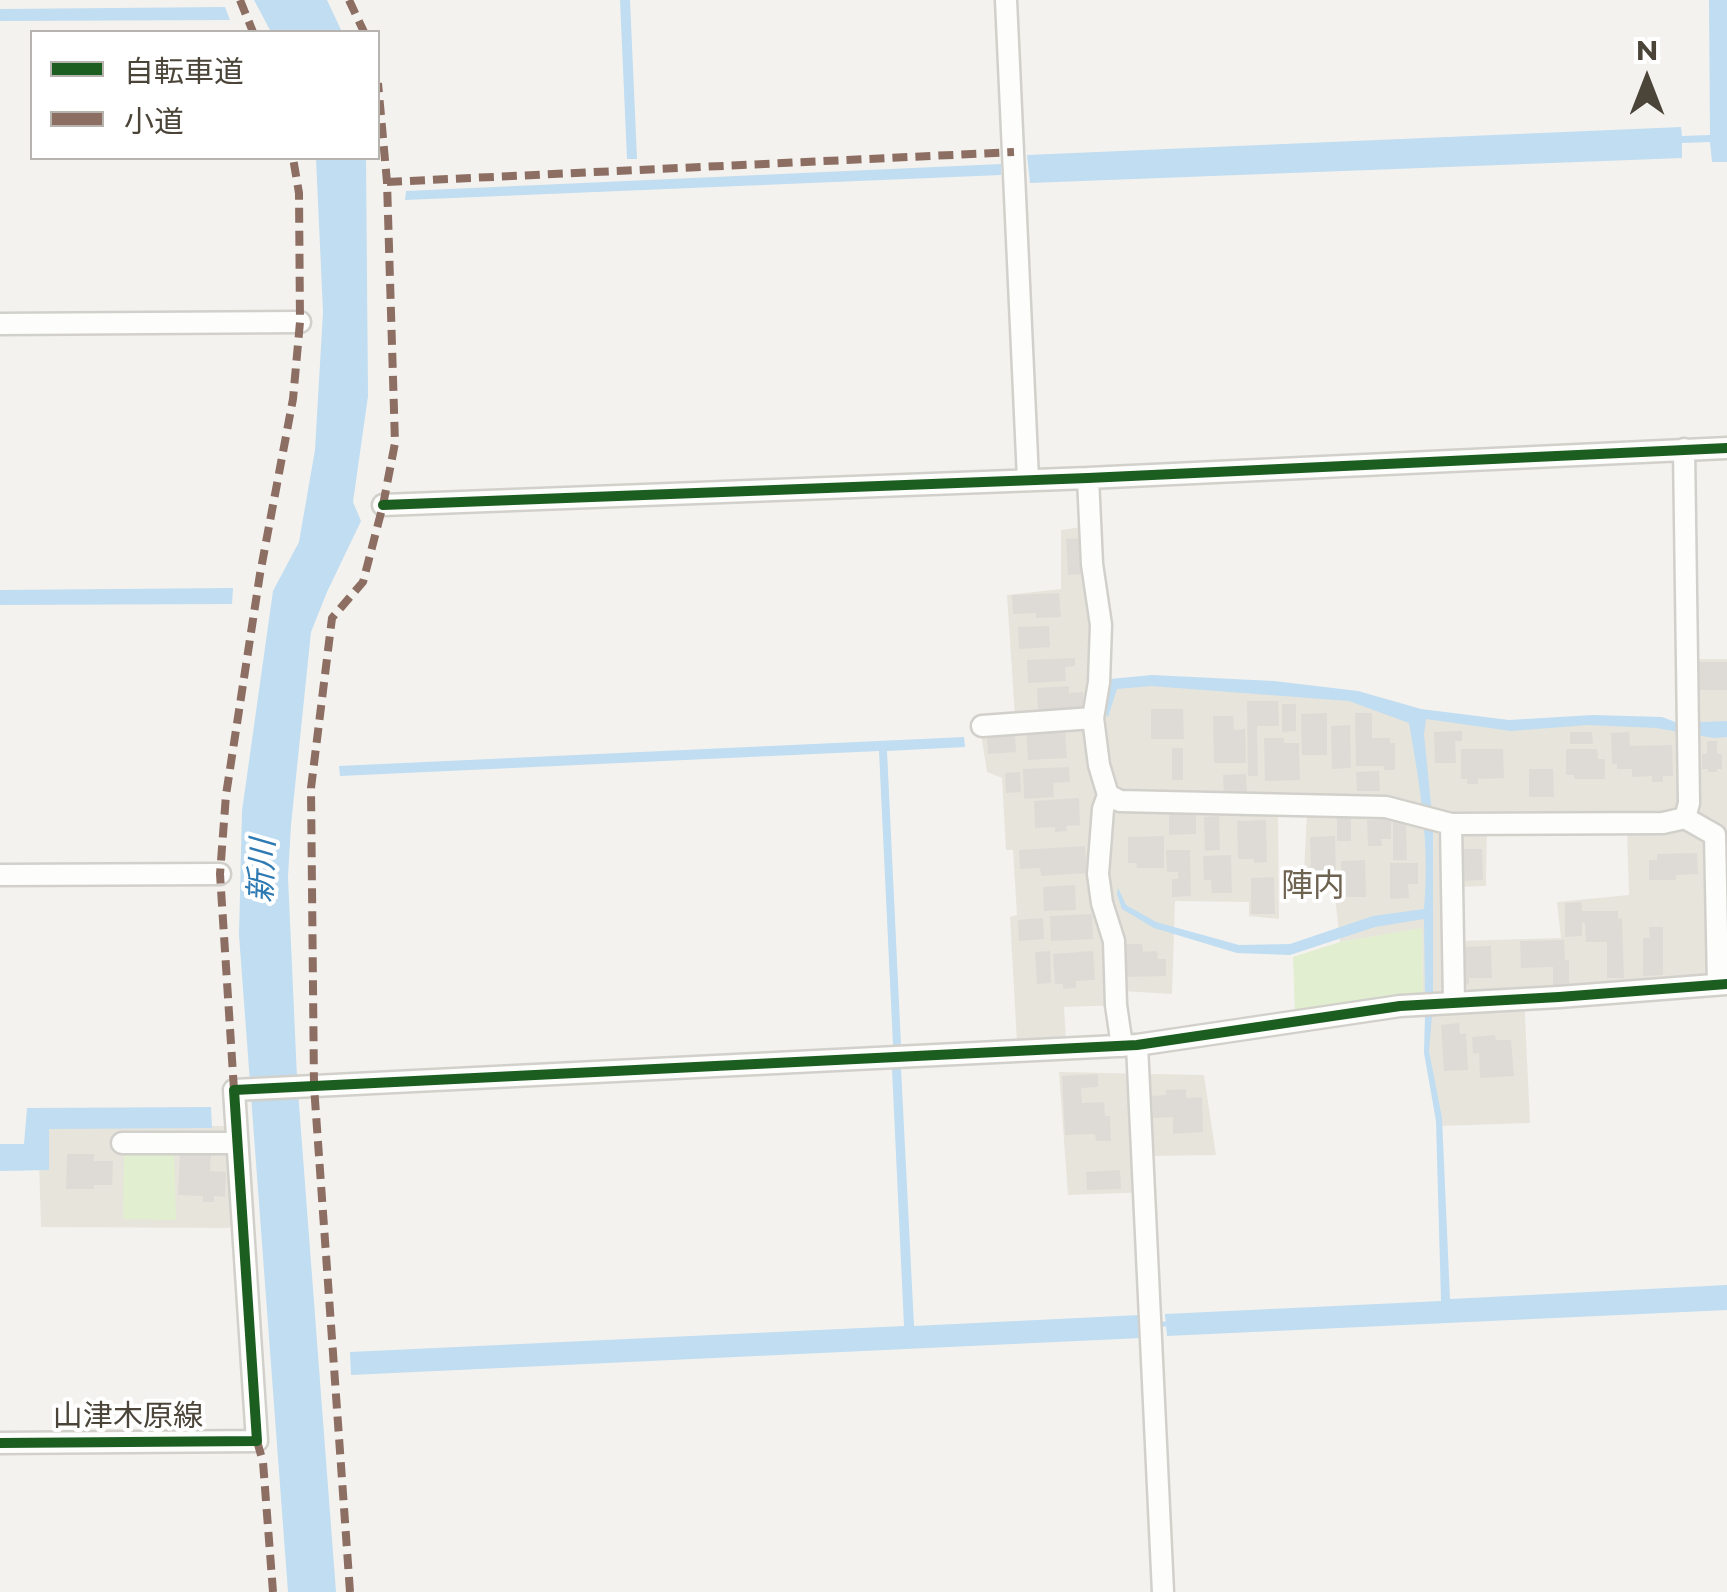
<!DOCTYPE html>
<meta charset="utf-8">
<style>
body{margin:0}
#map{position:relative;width:1727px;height:1592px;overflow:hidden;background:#f4f2ee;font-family:Montserrat,"Noto Sans JP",sans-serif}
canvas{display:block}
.legend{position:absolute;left:30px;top:30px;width:350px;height:130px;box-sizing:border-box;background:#fff;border:2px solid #b7b4b0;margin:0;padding:12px 18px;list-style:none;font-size:30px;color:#4b4439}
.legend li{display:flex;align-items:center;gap:20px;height:50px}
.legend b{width:50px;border:2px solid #b7b4b0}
.north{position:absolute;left:1597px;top:30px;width:100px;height:100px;-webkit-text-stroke:8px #fff;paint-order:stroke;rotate:0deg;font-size:28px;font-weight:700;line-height:40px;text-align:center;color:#4b4439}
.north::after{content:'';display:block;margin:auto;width:35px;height:45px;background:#4b4439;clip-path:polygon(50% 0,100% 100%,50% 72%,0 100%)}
</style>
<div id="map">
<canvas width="1727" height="1592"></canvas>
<ul class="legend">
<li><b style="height:12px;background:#1b5e20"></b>自転車道</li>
<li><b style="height:12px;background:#8d6e63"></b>小道</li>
</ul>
<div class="north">N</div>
</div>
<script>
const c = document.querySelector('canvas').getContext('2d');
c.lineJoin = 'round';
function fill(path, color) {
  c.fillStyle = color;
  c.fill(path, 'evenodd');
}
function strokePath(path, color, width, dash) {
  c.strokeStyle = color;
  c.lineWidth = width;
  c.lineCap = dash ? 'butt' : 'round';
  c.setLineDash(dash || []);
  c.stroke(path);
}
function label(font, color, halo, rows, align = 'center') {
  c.font = font + ' Montserrat,"Noto Sans JP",sans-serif';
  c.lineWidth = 8;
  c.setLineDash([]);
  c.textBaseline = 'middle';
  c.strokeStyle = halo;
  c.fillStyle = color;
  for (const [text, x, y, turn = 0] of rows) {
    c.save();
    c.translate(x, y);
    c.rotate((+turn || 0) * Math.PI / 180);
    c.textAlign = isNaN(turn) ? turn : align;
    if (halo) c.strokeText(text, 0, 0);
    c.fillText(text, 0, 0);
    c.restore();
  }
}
fill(new Path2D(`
 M1081,527l25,138 6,18 241,13 160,33 75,-5 94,3 -1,-68h46v177h-3l2,136 -202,22 6,129 -93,3 -11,-75 1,-38 -4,-15 -1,-69 -82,13 -6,-55 -31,3 4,-78h-29l1,107 -30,-3v-14l-74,-1 -3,93 -50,-3 2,14 -60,2 2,35 -49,1 -7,-126 7,-2 -4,-65h-7l-4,-72 -15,-6 -8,-51 36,-4 -8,-122 54,-6v-59zM1487,828h140l2,67 -72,7 4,36 -103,3v-54l28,-1z
 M1059,1072l145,3 12,80 -66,1 2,36 -84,3z
 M38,1126h188l10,94 -7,8 -188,-1z`), '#e7e4dc');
fill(new Path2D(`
 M1422,928l1,70 -128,17 -2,-58 47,-15z
 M124,1150h50l2,70 -53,-1z`), '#e1eecf');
fill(new Path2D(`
 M254,0h73l15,32h-71z
 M620,0h10l7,159h-10z
 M1709,0h18v162h-15l-2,-20 -28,1v15l-652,25 -3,-28 654,-28 1,9 28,-1z
 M225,7l5,13 -230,1v-12z
 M316,158h50l2,238 -15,106 8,19 -34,71 -16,40 -20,193 -3,52 9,201 39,514h-48l-49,-657 3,-124 31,-220 26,-49 16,-92 8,-138z
 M1001,164v11l-596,25 1,-9z
 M233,588l-1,16 -232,1v-15z
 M1152,675l122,6 84,10 63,18 88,11 84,-5 69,2 16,6 49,-2v16l-13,1 -58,-10 -68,-3 -77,6 -85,-12 -2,15 9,91v169l-8,1 -1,-76 -49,8 -85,28 -53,-2 -83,-25 -32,-19 -5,-15 1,-6 8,17 30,17 83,23 51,-1 83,-28 51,-7c6,-66 -4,-122 -15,-186l-60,-22 -198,-15 -34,3 -9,28 -4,-5 6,-33z
 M964,737l1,10 -78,4 14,294h-8l-14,-294 -539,25 -1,-10z
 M1425,1015l7,1 -3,35 13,67 8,181 277,-14v25l-560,26 -2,-22 276,-13 -5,-180 -12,-68z
 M901,1068l13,258 226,-11 1,23 -790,37 -1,-23 554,-26 -12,-257z
 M211,1107l1,21 -163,1v41l-49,1v-27h24l3,-36z`), '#c0ddf1');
strokePath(new Path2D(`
 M1140,1325l26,-1`), '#c0ddf1', 5);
fill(new Path2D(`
 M1082,538l2,36 -16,1 -2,-36z
 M1059,593l2,24 -25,1v-5l-23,1 -1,-19z
 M1049,626l1,21 -31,2 -1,-22z
 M1075,658v8l-10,1 1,14 -38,2 -1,-23z
 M1694,662h33v28h-27v-8h-5z
 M1069,686v7l14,-1 1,18 -46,2 -1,-24z
 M1247,701h31l1,25h-22l1,50h-10z
 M1282,704h14v27l-14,1z
 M1151,709h32l1,30h-33z
 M1327,713v42h-25l-1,-41z
 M1355,713h17v25h18v5h5v27h-11v-4h-28z
 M1213,716h20l1,14 11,-1 1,34h-32z
 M1350,725l1,43 -19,1 -1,-43z
 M1065,727l2,31 -39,2 -2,-30z
 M1462,731v10h-7l1,22h-21l-1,-31z
 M1570,732h22l1,12h-23z
 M1629,732l1,14 42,-1 1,31h-10v6h-11v-6l-20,1v-8h-15v-5h-5l-1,-31z
 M1015,733l1,19 -28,2 -1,-20z
 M1264,738h20v5h15l1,37 -35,1z
 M1707,741h10v13h5v15h-5v3h-9v-3h-6v-15h5z
 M1172,748h11v32h-11z
 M1461,749h42l1,29 -26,1v5h-11v-5h-6z
 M1566,749h31l1,10h7v20h-31v-4h-8z
 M1069,767l1,15 -17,1 1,14 -30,2 -1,-30z
 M1529,769h24l1,28h-25z
 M1379,771l1,20h-23l-1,-19z
 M1020,772l1,20 -15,1 -1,-20z
 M1246,774l1,21h-23l-1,-20z
 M1079,798l1,27 -14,1 1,5 -12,1v-5l-20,1 -1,-27z
 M1196,813v21l-27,1v-21z
 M1351,815v26h-14v-25z
 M1219,816l1,34 -15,1 -1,-34z
 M1391,819v20h-10l1,7h-14l-1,-26z
 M1266,820l1,42 -13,1v-4h-16l-1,-38z
 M1393,821h13l1,39h-14z
 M1164,836v32h-27l-1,-5h-8v-26z
 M1335,836l1,38 -25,1 -1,-38z
 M1085,846l2,27 -46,3 -1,-8 -20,1 -1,-19z
 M1459,849h23l1,31 -24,1z
 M1166,850h24l1,46 -19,1v-18h6v-7h-11z
 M1697,853l1,21 -22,1v5h-27v-20h8v-6z
 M1231,855l1,38h-20l-1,-13h-7l-1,-24z
 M1365,860l1,37h-24l-1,-36z
 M1390,863h28v21h-10l1,14 -19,1z
 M1274,877l1,37h-24v-36z
 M1075,885l1,25 -32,1 -1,-24z
 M1581,902l1,9h36v8l4,-1 2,60h-17v-36h-21l-1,-19h-3v13l-17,1v-34z
 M1092,914l1,25 -42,2 -1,-25z
 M1043,918l1,21 -25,2 -1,-21z
 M1649,927h14v48l-20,1v-38h7z
 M1564,940l1,20h4v25h-16v-18l-32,1 -1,-27z
 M1122,944h20l1,8 14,-1 1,8h8v17l-43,1z
 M1491,946l1,32h-23v6l-9,1 -1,-38z
 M1050,951l1,32 -14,1 -2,-32z
 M1093,951l2,29 -19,1v7l-13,1v-5h-8l-2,-30z
 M1459,1023l1,11 6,-1 2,37 -24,1 -3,-46z
 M1495,1035l1,5h15l3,36 -34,2 -1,-25 -6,1 -1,-17z
 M1098,1074v13l-17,1 1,15 22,-1 1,14h5l1,25h-15l-1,-7 -30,1 -3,-59z
 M1186,1089v9l16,-1 1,35 -30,2v-17l-20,1 -1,-22 14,-1v-5z
 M180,1153l31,1 -1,17 16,1 -1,25 -11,-1v6h-11v-6l-25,-1z
 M67,1154h27v7h19l-1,24h-18v4h-28z
 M1120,1170l1,19 -34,1 -1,-18z`), '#dedbd6');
const minor = new Path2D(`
 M1006,0l22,479
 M0,324l300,-2
 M1684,449l5,354 -4,15
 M1088,478l4,86 9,61 -2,57 -6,36 6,47 9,30 12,6 266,6 65,17 212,-1 22,-5 30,17 3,149
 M383,505l705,-27 639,-30
 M982,726l111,-8
 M1108,795l-5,14 -5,65 4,29 12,38 2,64 6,41
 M1451,824l3,178
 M0,875l220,-1
 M1137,1045l26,547
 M122,1143h114
 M0,1443l257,-2 -23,-351 903,-45 263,-39 159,-9 168,-13`);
strokePath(minor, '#d2d0cb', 25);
strokePath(minor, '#fdfdfc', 20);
strokePath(new Path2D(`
 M240,0l13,32
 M349,0l15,32
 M387,182l627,-30
 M234,1090l-14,-216 6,-79 34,-221 33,-175 7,-77 -1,-129 -6,-35
 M257,1441l6,21 10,130
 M350,1592l-36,-506 -3,-298 21,-170 31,-36 20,-77 12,-62 -8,-261 -9,-99`), '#8d6e63', 8, [15, 8]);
strokePath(new Path2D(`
 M383,505l705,-27 639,-30
 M0,1443l257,-2 -23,-351 903,-45 263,-39 159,-9 168,-13`), '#1b5e20', 10);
label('30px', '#4b4439', '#fff', [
 ["山津木原線",128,1417]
]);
label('italic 32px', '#2e7ab2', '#fff', [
 ["新川",263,871,-88]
]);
label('32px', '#6e6250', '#fff', [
 ["陣内",1313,887]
]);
</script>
